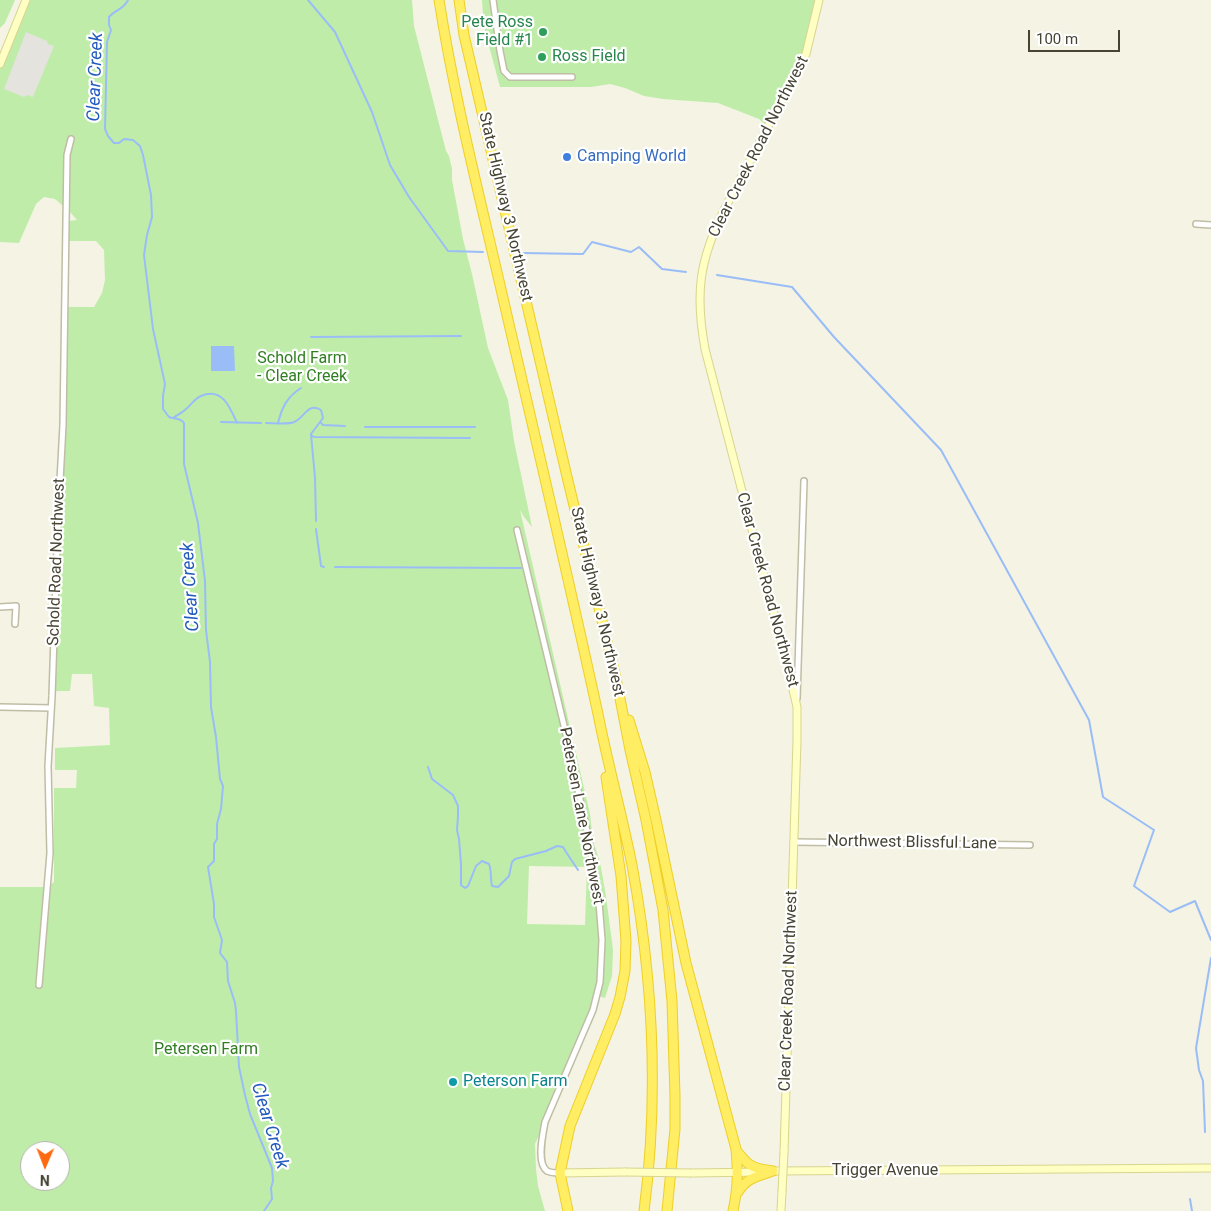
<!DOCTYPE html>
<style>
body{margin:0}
#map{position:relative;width:1211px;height:1211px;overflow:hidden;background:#f4f3e4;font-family:Roboto,sans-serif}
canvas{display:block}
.north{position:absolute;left:20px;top:1141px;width:50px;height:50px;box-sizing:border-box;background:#fff;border:1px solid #b5b4ae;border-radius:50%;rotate:181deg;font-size:14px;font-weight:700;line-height:20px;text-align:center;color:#474434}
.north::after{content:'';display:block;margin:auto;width:18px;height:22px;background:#ff6910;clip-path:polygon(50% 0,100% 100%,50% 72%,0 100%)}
.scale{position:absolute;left:1028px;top:30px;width:92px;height:22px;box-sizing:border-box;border:2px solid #474434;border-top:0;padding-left:6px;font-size:15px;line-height:18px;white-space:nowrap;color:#474434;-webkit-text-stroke:4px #fff;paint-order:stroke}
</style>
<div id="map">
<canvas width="1211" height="1211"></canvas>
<div class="north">N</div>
<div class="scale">100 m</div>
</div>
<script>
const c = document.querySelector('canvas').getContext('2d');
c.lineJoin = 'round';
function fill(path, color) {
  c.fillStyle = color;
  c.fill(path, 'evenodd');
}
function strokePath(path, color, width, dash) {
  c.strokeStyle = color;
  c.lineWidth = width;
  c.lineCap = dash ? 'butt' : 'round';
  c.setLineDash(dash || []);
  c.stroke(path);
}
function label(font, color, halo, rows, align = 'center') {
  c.font = font + ' Roboto,sans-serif';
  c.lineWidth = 4.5;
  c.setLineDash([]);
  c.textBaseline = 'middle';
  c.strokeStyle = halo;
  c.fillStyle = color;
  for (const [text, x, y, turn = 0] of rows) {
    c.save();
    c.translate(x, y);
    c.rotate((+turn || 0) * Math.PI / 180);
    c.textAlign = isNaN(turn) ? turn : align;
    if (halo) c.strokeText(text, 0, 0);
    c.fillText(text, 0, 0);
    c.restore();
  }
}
fill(new Path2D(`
 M0,0h15l-10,23 -5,5z
 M26,0h386l2,26 32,125 3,5 3,13v11l11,59 9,35 16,74 20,52 6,41 18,86 -8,-10 -4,-7 70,304 3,27 7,21 6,34 7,54 -1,26 -7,22 -7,-2 -39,96 -24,52 1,25 2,17 7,25h-545v-324h48l6,-5v-94h22l1,-18h-22v-22l55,-3 -1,-37 -15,-2 -2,-32h-20l-2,17h-15l5,-171 4,-2h-6l7,-211h29l8,-14 3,-13 -1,-30 -8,-9h-30l1,-20 10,-1 -7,-8 -15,-13 -11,-2 -8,7 -17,39 -19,-1v-178zM529,866l58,1 -2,58 -58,-1zM30,1151h30v30h-30z
 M482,0h337l-9,40 -43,87 -8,-8 -41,-16 -55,-4 -19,-3 -19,-8 -15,-4 -19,3h-91l-16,-60z`), '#bfeda9');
fill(new Path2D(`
 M26,32l21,9 1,3 6,2 -21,51 -5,-2 -4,2 -20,-8z`), '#e4e3dd');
fill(new Path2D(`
 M211,346h23l1,25h-24z`), '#9abdf7');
strokePath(new Path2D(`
 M128,0c-4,9 -13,10 -19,17v8l2,5 -4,12 -2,87 3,7 6,7h5l5,-4 9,1 7,6 3,9 8,40 1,22 -5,18 -3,20 9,74 12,55 -2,12v13l6,8c5,2 12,1 15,6v41l14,59 7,58 1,49 4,32 1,45 5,30 4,42 3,7 -2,23 -4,15v15l-3,5v17l-6,6 6,37v13l8,23 -2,13 7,9 1,19 7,22 1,8 3,56 6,28 5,19 22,54 1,13 -2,7 1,11 -8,12
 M308,0l27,32 37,80 18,53 19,32 39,54 35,1
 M523,253l60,1 9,-12 39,10 8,-5 23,22 24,3
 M717,275l75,12 42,50 107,113 148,270 14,77 51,33 -20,56 36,26 25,-11 16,39
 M311,337l150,-1
 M173,418c4,-3 9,-5 13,-9 5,-4 9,-11 15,-13 21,-9 29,11 36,27
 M221,422l40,1
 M266,423c7,0 22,2 28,-1 11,-4 13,-20 27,-12l2,8 -12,16 4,44 1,43
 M278,423c4,-16 9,-26 23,-35
 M321,423l2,2 22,1
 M365,427h110
 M311,435l3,2 156,1
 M316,529l5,37 3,1
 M335,567l186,1
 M428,767l4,12 21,16 5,11v10l-1,14 2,9 2,25v21l4,3 3,-2 8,-20 6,-5 7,3c3,8 1,14 3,22l6,1 11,-11 3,-14 3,-3 31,-8 11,-5 6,1 3,5 12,18
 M1205,1132l-2,-51 -4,-11 -3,-22 15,-90
 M1190,1199l2,12`), '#9abdf7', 2);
const street = new Path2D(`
 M493,0l7,51 4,20 6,6h62
 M1196,224l15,1
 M517,530l49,204 23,107 10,61 3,38 -2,42 -7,28 -48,112c-2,12 -9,41 2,49 4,2 8,2 13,2
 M0,607l16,-1 -1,18
 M797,698l7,-217
 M0,707l51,1
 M794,842l236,3
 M39,985l11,-132 -2,-87 4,-70 6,-178 5,-93 4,-270 4,-16`);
const secondary = new Path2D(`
 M0,64l26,-64
 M784,1152l13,-411v-34l-9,-39 -83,-319c-10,-55 -6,-88 19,-139l82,-156 13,-54
 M777,1171l434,-3
 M560,1173l65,-1
 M692,1173l70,-1
 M781,1211l1,-19`);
const highway = new Path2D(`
 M439,0c15,96 39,190 61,285 33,143 67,286 98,429 10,51 24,101 34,151 21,114 27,231 12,346
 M459,0l5,35 104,446 48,197 14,72 16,70 17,90 9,91 3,95v33l-8,82
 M629,720l16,52 11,48 30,143 50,186c2,23 2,39 -3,62
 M736,1150c13,17 16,18 37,21
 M738,1192c8,-13 17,-15 32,-20
 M568,1211l-8,-38 10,-47 45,-112 5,-17 5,-26 1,-30 -5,-65 -15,-99`);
strokePath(street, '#c0bda6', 8);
strokePath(secondary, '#d8d58f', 9);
strokePath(highway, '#edcf26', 11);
strokePath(street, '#fff', 5);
strokePath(secondary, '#fffec3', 7);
strokePath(highway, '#ffed64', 9);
const secondaryBridge = new Path2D(`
 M625,1172l67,1
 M782,1192l2,-40`);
strokePath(secondaryBridge, '#d8d58f', 9, []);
strokePath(secondaryBridge, '#fffec3', 7);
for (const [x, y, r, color] of [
 [543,32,5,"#2e9e5b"],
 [542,57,5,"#2e9e5b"],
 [567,157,5,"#3f7fe0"],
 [453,1082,5,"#0f9aa8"]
]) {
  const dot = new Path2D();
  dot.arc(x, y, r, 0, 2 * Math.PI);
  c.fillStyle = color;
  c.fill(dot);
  strokePath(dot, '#fff', 2);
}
label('16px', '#27864d', '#fff', [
 ["Pete Ross",533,23],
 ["Field #1",533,41],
 ["Ross Field",552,57,"left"]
], 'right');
label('16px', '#474434', '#fff', [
 ["Clear Creek Road Northwest",759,147,-63],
 ["State Highway 3 Northwest",505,207,77],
 ["Schold Road Northwest",57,562,-88],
 ["Clear Creek Road Northwest",767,590,75],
 ["State Highway 3 Northwest",597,602,77],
 ["Petersen Lane Northwest",581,816,79],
 ["Northwest Blissful Lane",912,843,1],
 ["Clear Creek Road Northwest",789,991,-88],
 ["Trigger Avenue",885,1171]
]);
label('16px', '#366cbe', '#fff', [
 ["Camping World",577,157]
], 'left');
label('16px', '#307e21', '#fff', [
 ["Schold Farm",302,359],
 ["- Clear Creek",302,377],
 ["Petersen Farm",206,1050]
]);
label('16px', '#0d838f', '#fff', [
 ["Peterson Farm",463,1082]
], 'left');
label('italic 18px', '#225abd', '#fff', [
 ["Clear Creek",96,77,-88],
 ["Clear Creek",191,587,-94],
 ["Clear Creek",269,1126,73]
]);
</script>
